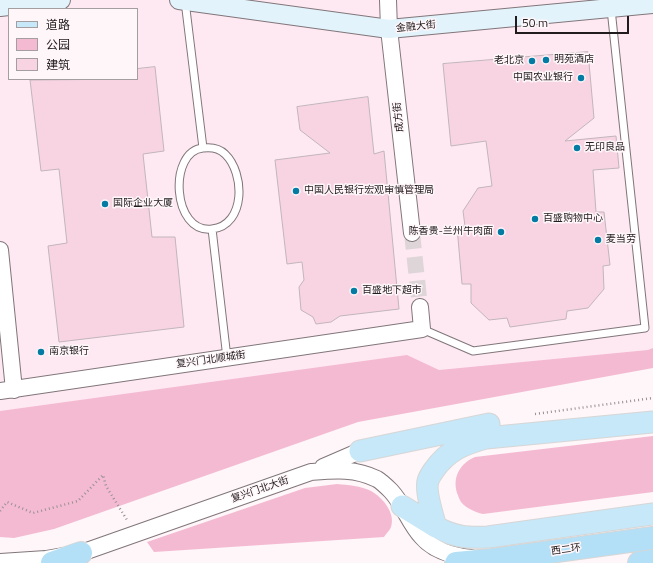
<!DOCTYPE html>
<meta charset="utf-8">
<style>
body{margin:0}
#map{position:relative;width:653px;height:563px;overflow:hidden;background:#fef6f9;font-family:"Titillium Web","Noto Sans SC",sans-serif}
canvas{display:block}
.legend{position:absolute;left:8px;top:8px;width:130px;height:72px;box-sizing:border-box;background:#fef6f9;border:1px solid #a59ea1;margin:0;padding:5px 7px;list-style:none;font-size:12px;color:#201b1d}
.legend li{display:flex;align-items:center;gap:8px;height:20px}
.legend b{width:20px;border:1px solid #a59ea1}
.scale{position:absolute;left:515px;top:16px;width:114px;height:18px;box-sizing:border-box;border:2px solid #201b1d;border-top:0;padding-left:5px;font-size:12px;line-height:14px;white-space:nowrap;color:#201b1d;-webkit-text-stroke:3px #fef6f9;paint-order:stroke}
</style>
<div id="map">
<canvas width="653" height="563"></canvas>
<ul class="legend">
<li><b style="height:5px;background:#c6e8f8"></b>道路</li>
<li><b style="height:11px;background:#f4bad2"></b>公园</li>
<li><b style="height:11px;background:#f8d4e3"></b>建筑</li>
</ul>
<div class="scale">50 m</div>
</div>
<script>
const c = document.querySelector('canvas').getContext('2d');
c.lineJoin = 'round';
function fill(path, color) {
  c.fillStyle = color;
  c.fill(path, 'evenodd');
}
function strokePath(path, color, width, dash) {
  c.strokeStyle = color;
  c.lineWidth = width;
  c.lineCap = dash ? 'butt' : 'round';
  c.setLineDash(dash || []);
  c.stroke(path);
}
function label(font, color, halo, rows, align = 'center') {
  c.font = font + ' "Titillium Web","Noto Sans SC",sans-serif';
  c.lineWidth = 3;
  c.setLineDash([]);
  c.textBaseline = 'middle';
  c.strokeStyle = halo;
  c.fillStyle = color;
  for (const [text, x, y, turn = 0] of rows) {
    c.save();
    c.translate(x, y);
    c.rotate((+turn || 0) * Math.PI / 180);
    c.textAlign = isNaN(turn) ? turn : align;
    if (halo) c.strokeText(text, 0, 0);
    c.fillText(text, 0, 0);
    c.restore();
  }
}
fill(new Path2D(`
 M0,0h653v367l-653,57zM9,9h128v70h-128z`), '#fee9f2');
fill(new Path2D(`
 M653,348v20l-295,54 -304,107 -40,9 -14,-1v-126l407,-56 32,15 209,-20z
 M653,436v56l-170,22c-8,-2 -17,-6 -22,-12 -2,-3 -3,-7 -4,-9 -5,-17 4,-30 18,-36z
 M337,484c11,1 24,2 34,7 11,6 25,22 20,36 -1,3 -5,7 -7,10l-230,15 -7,-10 158,-54z`), '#f4bad2');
const building = new Path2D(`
 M588,52l6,66 -29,23 51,-5 3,32 -26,2 3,42h8l6,53 -7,1 1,23 -16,19 -21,3 -1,8 -56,8 -3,-9 -18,2 -18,-17v-19h-9l-5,-57 8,-1 -2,-15 15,-23 14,-2 -6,-45 -35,5 -8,-82z
 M155,67l9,84 -21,3 9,83h23l9,90 -125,15 -11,-96 19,-3 -8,-74 -18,2 -11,-91 107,-1v-10z
 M368,97l6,57 10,-3 15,158 -59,7 -9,6 -15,2 -3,-7 -12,-7 -2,-23 5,-7 -2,-18 -15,2 -12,-104 55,-7 -30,-23 -3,-23z`);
fill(building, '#f8d4e3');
strokePath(building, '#c2b6bb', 1);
strokePath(new Path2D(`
 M412,233l8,74`), '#ddd5d8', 16, [16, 8]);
const service = new Path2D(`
 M185,1l18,147c-35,3 -31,86 9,81 34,-4 33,-56 13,-75 -6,-6 -14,-7 -22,-6
 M212,229l15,129
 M422,329l51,22 172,-23 -34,-319`);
const tertiary = new Path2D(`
 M388,0l1,29 23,204
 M0,250l14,140
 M0,391l422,-62 -2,-22
 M323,467l37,-16
 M0,562l46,-3 35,-6 230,-81c24,-2 44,-4 66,7 5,3 10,8 14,12 13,14 18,32 31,46 12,14 31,19 49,21`);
const secondary = new Path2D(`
 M179,0l210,29 264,-25
 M0,7l61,-7`);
const primary = new Path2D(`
 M653,422l-167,16c-22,6 -38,12 -52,32 -2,3 -5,7 -6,11 -3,9 5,36 8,46 19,10 30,11 52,10l165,-23
 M360,451l129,-27
 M402,506l34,21`);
const trunk = new Path2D(`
 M52,563l29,-10
 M456,563l35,-3 162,-22
 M639,563l14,-2`);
strokePath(service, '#81767a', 9);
strokePath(tertiary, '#81767a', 18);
strokePath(secondary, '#81767a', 20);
strokePath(primary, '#d7d6d6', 23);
strokePath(trunk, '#d7d6d6', 24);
strokePath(new Path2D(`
 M535,414l118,-16
 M0,511l7,-9 26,11 45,-12 25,-26 3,11 21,34`), '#979093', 2.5, [1, 3]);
strokePath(service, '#fff', 7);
strokePath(tertiary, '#fff', 16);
strokePath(secondary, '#e2f3fb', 18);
strokePath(primary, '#c6e8f8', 21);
strokePath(trunk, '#b3e0f6', 22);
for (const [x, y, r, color] of [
 [546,60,4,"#037ba3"],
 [532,61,4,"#037ba3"],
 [581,78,4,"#037ba3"],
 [577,148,4,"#037ba3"],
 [296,191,4,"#037ba3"],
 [105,204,4,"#037ba3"],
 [535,219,4,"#037ba3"],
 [501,232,4,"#037ba3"],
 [598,240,4,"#037ba3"],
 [354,291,4,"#037ba3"],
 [41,352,4,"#037ba3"]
]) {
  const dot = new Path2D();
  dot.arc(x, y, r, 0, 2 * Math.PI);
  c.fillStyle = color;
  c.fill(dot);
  strokePath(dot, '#fef6f9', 1.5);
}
label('10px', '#201b1d', '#fef6f9', [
 ["金融大街",416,27,-6],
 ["成方街",399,117,-96],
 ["复兴门北顺城街",211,360,-8],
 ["复兴门北大街",260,490,-19],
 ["西二环",566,550,-8]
]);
label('10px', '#201b1d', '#fef6f9', [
 ["明苑酒店",554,60],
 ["老北京",524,61,"right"],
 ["中国农业银行",573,78,"right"],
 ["无印良品",585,148],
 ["中国人民银行宏观审慎管理局",304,191],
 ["国际企业大厦",113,204],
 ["百盛购物中心",543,219],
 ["陈香贵-兰州牛肉面",493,232,"right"],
 ["麦当劳",606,240],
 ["百盛地下超市",362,291],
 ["南京银行",49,352]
], 'left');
</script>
